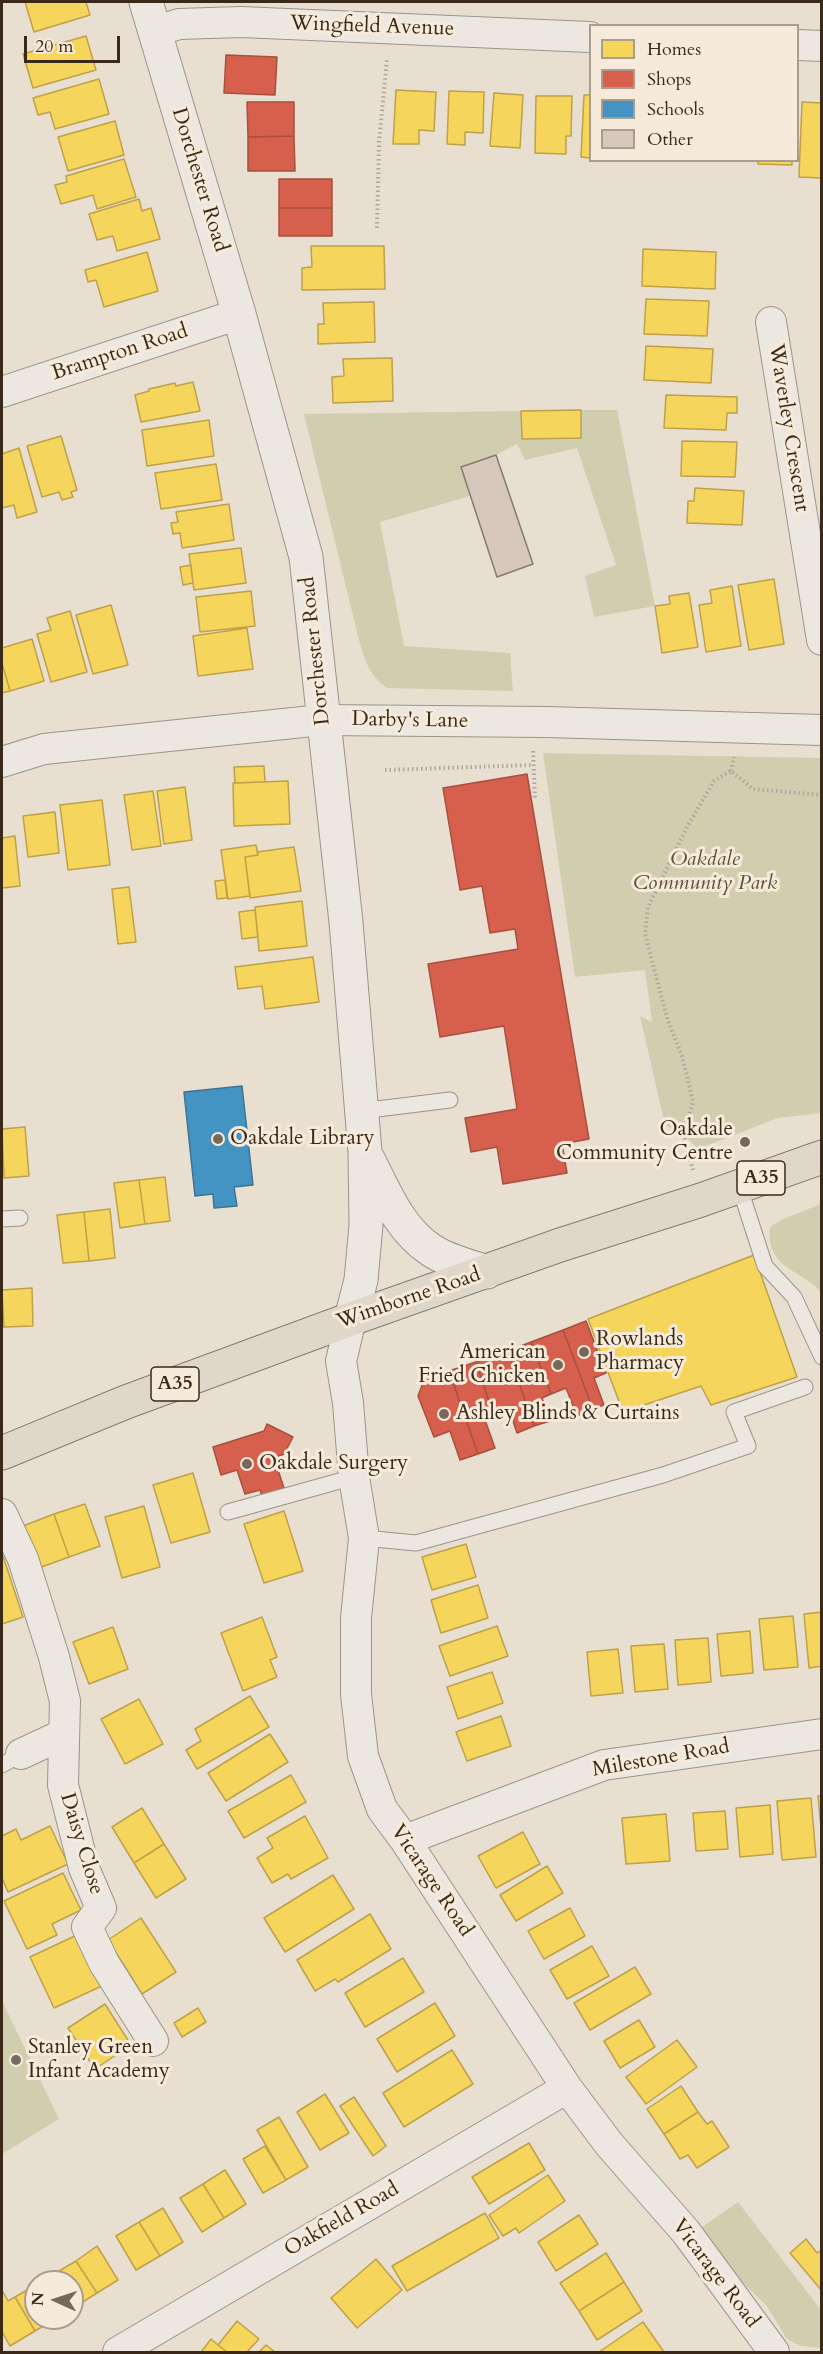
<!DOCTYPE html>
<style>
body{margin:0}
#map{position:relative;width:823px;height:2354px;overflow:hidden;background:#e8dfd1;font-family:Cardo,serif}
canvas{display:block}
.frame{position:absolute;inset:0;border:3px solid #3a2918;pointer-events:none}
.legend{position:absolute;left:589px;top:24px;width:210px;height:138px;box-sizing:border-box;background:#f6ebdb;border:2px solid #ab9d8d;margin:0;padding:8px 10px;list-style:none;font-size:18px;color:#3a2918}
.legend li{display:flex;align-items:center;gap:12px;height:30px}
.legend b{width:30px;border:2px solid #ab9d8d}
.north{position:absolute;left:24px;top:2270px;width:60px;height:60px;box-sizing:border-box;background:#f6ebdb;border:2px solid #ab9d8d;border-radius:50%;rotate:273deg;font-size:16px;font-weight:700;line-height:24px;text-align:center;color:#3a2918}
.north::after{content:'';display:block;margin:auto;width:21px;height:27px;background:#776959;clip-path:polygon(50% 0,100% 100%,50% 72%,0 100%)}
.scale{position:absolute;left:24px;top:36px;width:96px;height:27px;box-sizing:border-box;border:3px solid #3a2918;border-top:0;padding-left:8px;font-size:18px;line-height:21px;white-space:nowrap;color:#3a2918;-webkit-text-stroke:4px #f6ebdb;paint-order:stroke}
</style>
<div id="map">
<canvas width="823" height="2354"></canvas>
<div class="frame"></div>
<ul class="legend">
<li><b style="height:16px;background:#f6d55c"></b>Homes</li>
<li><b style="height:16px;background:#d6604d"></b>Shops</li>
<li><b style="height:16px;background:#4393c3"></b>Schools</li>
<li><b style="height:16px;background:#d7c7bc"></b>Other</li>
</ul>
<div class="north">N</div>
<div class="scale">20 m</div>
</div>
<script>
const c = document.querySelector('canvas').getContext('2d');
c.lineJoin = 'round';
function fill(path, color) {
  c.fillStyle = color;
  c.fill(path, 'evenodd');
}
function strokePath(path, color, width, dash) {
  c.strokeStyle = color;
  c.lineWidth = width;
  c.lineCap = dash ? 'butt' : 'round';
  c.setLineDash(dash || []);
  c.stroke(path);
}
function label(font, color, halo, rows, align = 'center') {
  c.font = font + ' Cardo,serif';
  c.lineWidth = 6;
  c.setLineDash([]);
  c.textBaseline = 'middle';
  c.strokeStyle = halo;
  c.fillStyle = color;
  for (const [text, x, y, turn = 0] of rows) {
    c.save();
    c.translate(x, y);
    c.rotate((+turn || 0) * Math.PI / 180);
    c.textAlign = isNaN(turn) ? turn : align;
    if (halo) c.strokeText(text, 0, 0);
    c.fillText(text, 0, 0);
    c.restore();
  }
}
fill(new Path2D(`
 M581,410h36l38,196 -61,11 -9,-41 31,-11 -39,-117 -52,12 -8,-16 -21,11 -35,12 9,29 -90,26 24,124 106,7 3,38 -126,-3c-20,-14 -24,-33 -30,-56l-53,-218 217,-3 1,28 59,-1z
 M543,753l278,5v355l-43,5 -80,31 -14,-14 -19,-10 -25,-109 12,6 -7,-52 -70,7z
 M821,1204v88c-22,-24 -55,-23 -51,-65l13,-8z
 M2,2001l57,118 -57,35z
 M738,2202l83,108v38l-20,-2 -14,-7 -21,-34 -25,-24 -43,-51z`), '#d0ceaf');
const homes = new Path2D(`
 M25,2h61l4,13 -56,17z
 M86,36l10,34 -63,18 -10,-34z
 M99,79l10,35 -54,15 -5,-17 -12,3 -5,-17z
 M396,90l40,2 -2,39 -15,-1v14h-26z
 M449,91l35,1 -1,41 -18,-1v13l-18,-1z
 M494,93l29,2 -3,53 -30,-2z
 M584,95h6v63l-9,-1z
 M536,96h36l-1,40h-5v18l-31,-1z
 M802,102l20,1v75l-23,-1z
 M115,121l9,34 -56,16 -10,-34z
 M124,159l12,38 -39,12 -4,-14 -32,9 -6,-19 12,-3 -1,-6z
 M758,160h34v5l-34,-1z
 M139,199l3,12 9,-3 9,31 -43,12 -4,-15 -16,4 -8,-26z
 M311,246h73l1,43 -83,1v-22l10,-1z
 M643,249l73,3 -1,37 -73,-3z
 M147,252l11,39 -54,16 -8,-27 -8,2 -3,-12z
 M646,299l63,2 -2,35 -63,-2z
 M374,302l1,40 -57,2v-20h6l-1,-21z
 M646,346l67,3 -2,34 -67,-3z
 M392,358l1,43 -60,2 -1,-26 12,-1 -1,-17z
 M193,382l7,29 -59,11 -6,-27 14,-4v-2l26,-6 1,3z
 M666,395l71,2v16h-10l-1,17 -62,-2z
 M581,410v28l-59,1 -1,-28z
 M209,420l5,36 -67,10 -5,-36z
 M61,436l16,54 -6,2 2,5 -11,3 -3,-8 -17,5 -15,-51z
 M682,441l55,1 -2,35 -54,-1z
 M19,448l18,64 -20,6 -3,-13 -12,3v-54z
 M216,464l6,36 -61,9 -6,-36z
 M695,488l49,3 -2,34 -55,-2 1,-22h6z
 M229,504l5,36 -52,8 -2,-15 -7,1 -2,-11 7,-1 -2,-10z
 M241,548l5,35 -52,7 -5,-36z
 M191,565l2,18 -10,2 -3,-18z
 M774,579l10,65 -35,6 -11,-65z
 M732,586l9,60 -35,6 -7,-47 13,-2 -2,-13z
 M251,591l4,35 -55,6 -4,-35z
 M689,593l9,54 -36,6 -7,-47 15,-2 -1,-8z
 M111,605l17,60 -35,9 -17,-59z
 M70,611l17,61 -36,10 -14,-48 14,-4 -4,-12z
 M247,628l6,41 -55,7 -5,-40z
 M32,639l12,42 -34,10 -8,-28v-15z
 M2,663l8,28 -8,2z
 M264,766l1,16 -30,1 -1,-16z
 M288,781l2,43 -56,2 -1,-43z
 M185,787l7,53 -28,4 -7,-53z
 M153,791l8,55 -29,4 -8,-55z
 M102,800l8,65 -42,5 -8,-65z
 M55,812l4,41 -31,4 -5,-41z
 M15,836l5,50 -18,2v-50z
 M256,845l2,10 -13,2 5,39 -22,3 -7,-49z
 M294,847l7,44 -51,7 -5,-41 13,-2 -1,-3z
 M225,880l2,18 -10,1 -2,-18z
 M129,887l7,55 -18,2 -6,-55z
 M302,901l5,45 -48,5 -4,-44z
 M255,910l3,27 -16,2 -3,-27z
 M313,957l6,45 -54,7 -3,-23 -24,3 -3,-22z
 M25,1127l4,49 -25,2 -2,-49z
 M165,1177l5,44 -25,3 -6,-44z
 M139,1180l6,44 -25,4 -6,-45z
 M110,1209l5,49 -26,3 -5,-49z
 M84,1212l5,49 -26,2 -6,-48z
 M754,1255l43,122 -86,28 -10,-19 -78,26 -35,-93z
 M32,1288l1,38 -29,1 -2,-37z
 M2,1290l2,37h-2z
 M193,1473l17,59 -39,11 -18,-58z
 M85,1504l15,42 -31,11 -15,-43z
 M144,1506l16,61 -38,11 -17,-61z
 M284,1511l19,60 -39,12 -20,-59z
 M54,1514l15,43 -30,11 -16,-42z
 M466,1544l10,33 -44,13 -10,-33z
 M2,1553l21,64 -21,7z
 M478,1585l10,33 -47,15 -10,-33z
 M822,1612v54l-13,2 -5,-54z
 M793,1616l5,51 -34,3 -5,-51z
 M262,1617l15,40 -7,3 7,17 -34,14 -22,-58z
 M497,1626l11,30 -58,20 -11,-30z
 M113,1627l15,42 -39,15 -16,-42z
 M750,1631l3,42 -32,3 -4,-42z
 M708,1638l3,44 -33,3 -3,-45z
 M664,1644l4,45 -33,3 -4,-46z
 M618,1649l5,44 -32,3 -4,-44z
 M492,1672l11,31 -45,16 -11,-32z
 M250,1696l19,31 -72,42 -11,-19 15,-9 -6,-12z
 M139,1699l24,45 -38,20 -24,-45z
 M501,1716l10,30 -44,15 -11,-29z
 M270,1734l18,28 -62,39 -18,-28z
 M291,1775l15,27 -62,36 -16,-27z
 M818,1796h4v43z
 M811,1798l5,59 -34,3 -5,-59z
 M770,1805l3,49 -33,3 -4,-49z
 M142,1808l22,36 -30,19 -22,-36z
 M725,1811l3,38 -32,2 -3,-38z
 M666,1814l4,47 -44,3 -4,-46z
 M305,1816l23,42 -37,21 -3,-5 -16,9 -15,-25 16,-10 -6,-10z
 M50,1826l18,38 -60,28 -6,-14v-42l14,-7 5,11z
 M523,1832l17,32 -44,24 -18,-32z
 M164,1844l22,35 -30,19 -22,-35z
 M547,1866l16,27 -47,28 -16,-26z
 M63,1873l18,37 -29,14 5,11 -30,14 -23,-48z
 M333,1875l21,34 -69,43 -21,-34z
 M570,1908l15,28 -41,23 -16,-28z
 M370,1914l21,35 -53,33 -3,-3 -20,12 -18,-31z
 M141,1918l35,54 -34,22 -34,-54z
 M79,1934l25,51 -50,23 -24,-51z
 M592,1946l17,30 -42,23 -17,-29z
 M403,1958l21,34 -59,35 -20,-34z
 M635,1967l16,27 -61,36 -16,-27z
 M435,2003l20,33 -58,36 -20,-33z
 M105,2004l26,41 -36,24 -27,-41z
 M198,2008l8,14 -24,15 -8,-14z
 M639,2020l16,27 -35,21 -16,-27z
 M677,2040l20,27 -51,37 -20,-27z
 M452,2050l21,34 -69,43 -21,-34z
 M681,2086l17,26 -34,22 -17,-25z
 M325,2094l24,39 -29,17 -23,-38z
 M354,2097l32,49 -13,10 -33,-50z
 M698,2112l9,12 5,-3 17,26 -32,21 -9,-13 -8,4 -16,-25z
 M279,2117l29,50 -22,13 -29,-50z
 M529,2143l16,27 -56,34 -17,-27z
 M265,2146l21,34 -23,13 -20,-34z
 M225,2170l21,34 -22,14 -21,-34z
 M548,2175l17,26 -46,32 -3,-5 -13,8 -14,-21z
 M203,2184l21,34 -22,14 -22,-34z
 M163,2208l20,34 -23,14 -21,-34z
 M485,2213l14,25 -92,53 -15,-25z
 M579,2215l19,29 -42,27 -18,-29z
 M139,2222l21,34 -24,14 -20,-34z
 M806,2239l11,14 5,-3v41l-32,-38z
 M97,2246l21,34 -21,13 -21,-32z
 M606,2253l18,29 -45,29 -19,-28z
 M376,2259l26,31 -45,38 -26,-30z
 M76,2261l21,32 -22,14 -3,-4v-21h-13l-5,-8z
 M624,2282l18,29 -45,29 -18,-29z
 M36,2285v33h21l-22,13 -20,-34z
 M2,2290l6,11 7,-4 20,34 -25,15 -8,-14z
 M237,2321l22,18 -12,13h-20l-9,-7z
 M643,2322l21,30h-65z
 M211,2339l7,6 9,7h-26z
 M266,2345l9,7h-16z`);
fill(homes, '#f6d55c');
strokePath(homes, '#bea148', 1.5);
const shops = new Path2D(`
 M226,55l51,2 -2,38 -51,-2z
 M247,102h47v34l-46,1z
 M294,136l1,35h-47v-34z
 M279,179h53v29h-53z
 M279,208h53v28h-53z
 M527,774l62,365 -27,5 5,29 -64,11 -6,-37 -26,5 -6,-34 52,-9 -13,-83 -64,11 -12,-73 90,-15 -3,-20 -25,4 -8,-47 -22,4 -17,-102z
 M586,1321l20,52 -12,5 10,27 -11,4 -30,-79z
 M563,1330l30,79 -16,7 -11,-28 -15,6 -20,-52z
 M531,1342l20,52 -9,4 8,23 -16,5 -26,-75z
 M508,1351l26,75 -17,7 -8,-24 -16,5 -17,-52z
 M476,1362l17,52 -9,3 11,31 -17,6 -29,-83z
 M449,1371l29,83 -18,6 -10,-29 -16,6 -16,-41 6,-16z
 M267,1424l26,13 -9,17 -10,4 11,33 -22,8 -3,-9 -15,4 -8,-24 -16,5 -8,-28 51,-16z`);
fill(shops, '#d6604d');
strokePath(shops, '#a7503d', 1.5);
const schools = new Path2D(`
 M242,1086l11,99 -19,2 3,19 -23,2 -1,-14 -18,2 -11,-104z`);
fill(schools, '#4393c3');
strokePath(schools, '#407390', 1.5);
const building = new Path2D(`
 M496,455l37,109 -36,13 -36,-110z`);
fill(building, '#d7c7bc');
strokePath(building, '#827b71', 1.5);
const service = new Path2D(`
 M361,1111l89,-11
 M739,1186l26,80 29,31 28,60
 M2,1219l18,-1
 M228,1512l126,-35
 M364,1538l52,5 247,-68 85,-29 -14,-34 71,-25
 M2,1765l19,-11`);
const minor = new Path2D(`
 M154,32l25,-8 62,-2 349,15
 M798,45l24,1
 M771,322l51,318
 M2,392l237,-78
 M2,762l42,-13 278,-29 224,2 276,8
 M351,1319l-10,42 7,42 6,74 10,61 -8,80v76l7,62 19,53 23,31 162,248 42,56 77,88 88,120
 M2,1514l21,45 31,98 11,44 -2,84 21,83 17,40 -14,19 17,36 49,78
 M21,1754l43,-20
 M405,1840l199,-75 218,-31
 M118,2352l449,-264`);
const tertiary = new Path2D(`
 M146,2l93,312 67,243 40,365 19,230 1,73 -5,55 -10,39
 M368,1159c17,33 31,70 63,91 16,11 38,16 56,22`);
const trunk = new Path2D(`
 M2,1453l124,-51 225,-83 209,-74 141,-45 121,-43`);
strokePath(service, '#9b948a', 17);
strokePath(minor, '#9b948a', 32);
strokePath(tertiary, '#9b948a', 35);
strokePath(trunk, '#827b71', 35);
strokePath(new Path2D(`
 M377,228l2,-86 8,-83
 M533,751l2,47
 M385,770l148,-5
 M731,771l3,-14
 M693,1170l-9,-35 9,-34 -11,-45 -14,-35 -23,-87 3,-27 39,-80 27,-46 17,-10 22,18 69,6`), '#aca6a0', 4, [1.5, 3]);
strokePath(service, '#ece8e1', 15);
strokePath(minor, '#ece8e1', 30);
strokePath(tertiary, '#ece8e1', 33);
strokePath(trunk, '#e0d7cb', 33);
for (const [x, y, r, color] of [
 [218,1139,6,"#776959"],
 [745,1142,6,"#776959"],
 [584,1352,6,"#776959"],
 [558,1365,6,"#776959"],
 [444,1414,6,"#776959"],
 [247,1464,6,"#776959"],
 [16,2060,6,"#776959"]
]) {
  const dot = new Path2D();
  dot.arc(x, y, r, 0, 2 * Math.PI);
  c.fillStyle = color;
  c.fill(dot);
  strokePath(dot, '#f6ebdb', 2);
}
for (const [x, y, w] of [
 [761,1178,48],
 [175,1384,48]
]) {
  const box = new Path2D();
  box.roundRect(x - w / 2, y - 17, w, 34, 4.5);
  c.fillStyle = '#f6ebdb';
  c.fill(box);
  strokePath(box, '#3a2918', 1.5);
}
label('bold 20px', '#3a2918', null, [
 ["A35",761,1178],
 ["A35",175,1384]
]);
label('21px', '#3a2918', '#f6ebdb', [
 ["Wingfield Avenue",372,27,2],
 ["Dorchester Road",199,180,73],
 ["Brampton Road",120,353,-18],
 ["Waverley Crescent",788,428,81],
 ["Dorchester Road",316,651,-96],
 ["Darby's Lane",410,721,1],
 ["Wimborne Road",409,1299,-19],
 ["Milestone Road",661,1759,-10],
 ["Daisy Close",81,1844,73],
 ["Vicarage Road",431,1881,56],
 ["Oakfield Road",342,2220,-30],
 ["Vicarage Road",715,2274,53]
]);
label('italic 21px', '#5b4f37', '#f6ebdb', [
 ["Oakdale",705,860],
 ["Community Park",705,884]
]);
label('21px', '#3a2918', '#f6ebdb', [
 ["Oakdale",733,1130,"right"],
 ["Community Centre",733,1154,"right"],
 ["Oakdale Library",230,1139],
 ["Rowlands",596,1340],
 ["Pharmacy",596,1364],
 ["American",546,1353,"right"],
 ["Fried Chicken",546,1377,"right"],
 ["Ashley Blinds & Curtains",456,1414],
 ["Oakdale Surgery",259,1464],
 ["Stanley Green",28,2048],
 ["Infant Academy",28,2072]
], 'left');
</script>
